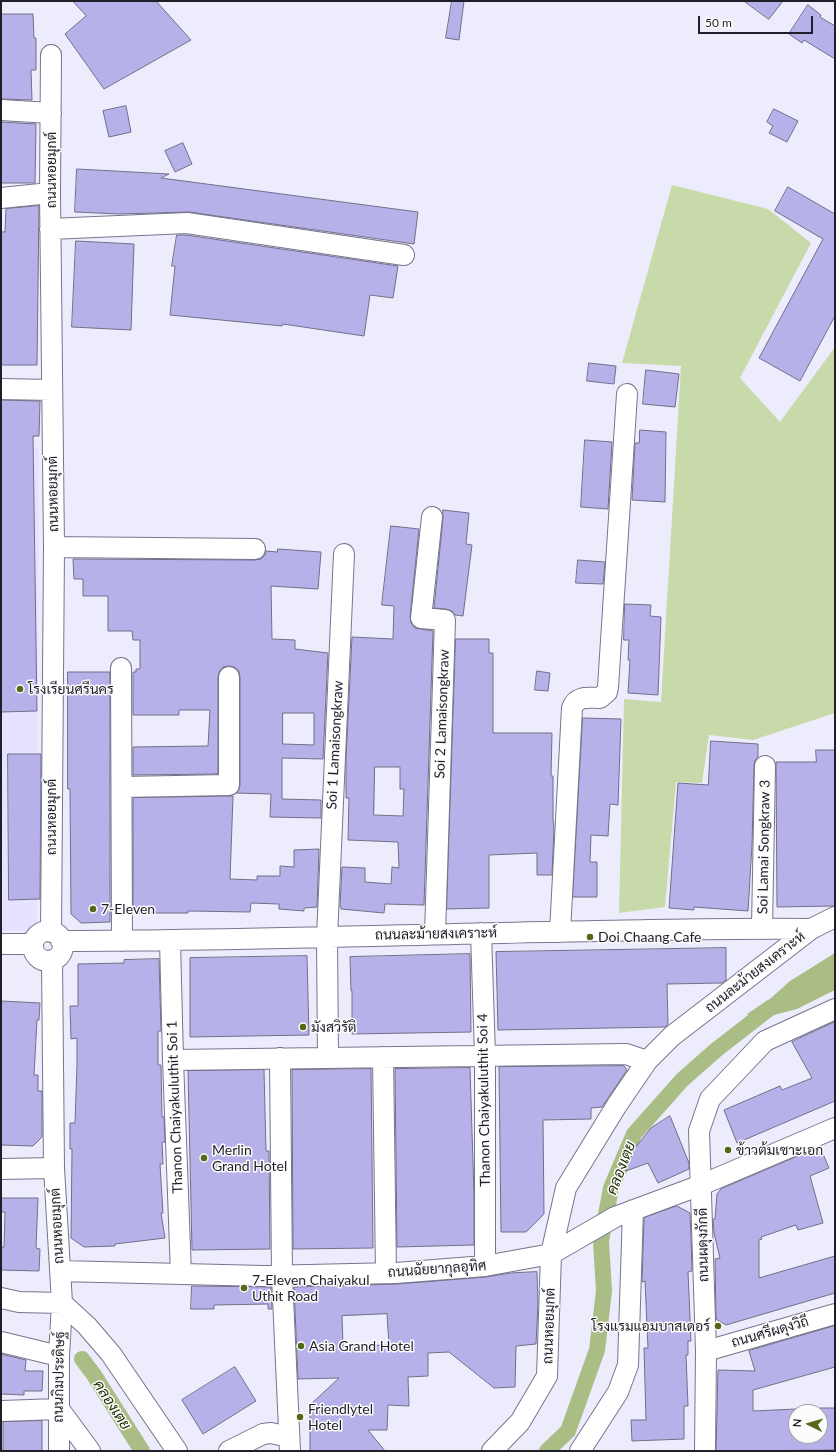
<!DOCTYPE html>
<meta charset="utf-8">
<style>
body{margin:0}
#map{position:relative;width:836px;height:1452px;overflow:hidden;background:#edecfd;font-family:Lato,sans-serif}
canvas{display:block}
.frame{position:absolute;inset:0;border:2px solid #201f29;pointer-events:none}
.north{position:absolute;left:788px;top:1404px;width:40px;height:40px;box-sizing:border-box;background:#fcfcfc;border:1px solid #a4a4a8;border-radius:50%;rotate:275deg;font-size:11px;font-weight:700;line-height:16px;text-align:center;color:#201f29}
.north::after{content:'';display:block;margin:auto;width:14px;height:18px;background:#536917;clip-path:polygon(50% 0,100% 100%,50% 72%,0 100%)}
.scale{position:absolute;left:698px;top:16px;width:115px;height:18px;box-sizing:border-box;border:2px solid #201f29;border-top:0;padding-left:5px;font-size:12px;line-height:14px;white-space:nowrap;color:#201f29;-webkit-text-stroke:3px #fcfcfc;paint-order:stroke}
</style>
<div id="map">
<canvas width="836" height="1452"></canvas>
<div class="frame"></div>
<div class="north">N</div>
<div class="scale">50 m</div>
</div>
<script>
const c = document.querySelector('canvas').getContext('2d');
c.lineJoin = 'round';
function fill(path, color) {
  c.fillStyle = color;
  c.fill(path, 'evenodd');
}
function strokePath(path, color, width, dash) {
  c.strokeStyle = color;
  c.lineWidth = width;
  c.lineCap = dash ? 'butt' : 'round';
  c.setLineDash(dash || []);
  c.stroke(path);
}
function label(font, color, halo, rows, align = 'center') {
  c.font = font + ' Lato,Sarabun,sans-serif';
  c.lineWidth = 3;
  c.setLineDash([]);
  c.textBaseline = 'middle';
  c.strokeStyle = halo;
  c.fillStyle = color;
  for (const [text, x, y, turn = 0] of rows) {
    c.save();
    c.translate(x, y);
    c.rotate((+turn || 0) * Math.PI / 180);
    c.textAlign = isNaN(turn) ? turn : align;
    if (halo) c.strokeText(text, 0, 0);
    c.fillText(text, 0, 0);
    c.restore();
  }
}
fill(new Path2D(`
 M1,447l38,1 -2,483h-36z`), '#e5e3ff');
fill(new Path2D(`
 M672,185l96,24 43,34 -71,135 40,44 55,-75v366l-82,27 -44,-5 -7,48 -26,-1 -11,125 -46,6 5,-214 37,3 20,-336 -59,-3z`), '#c8daa9');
fill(new Path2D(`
 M835,953v37l-38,19 -27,7 -14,10 -9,-12 24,-16 19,-17z`), '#aabd85');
strokePath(new Path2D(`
 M82,1359l12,16 48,76
 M547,1451l21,-20 29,-81 7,-59 -3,-50 10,-53 23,-54 48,-54 34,-30 54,-42`), '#aabd85', 16);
const building = new Path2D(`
 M73,1h83l35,39 -87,49 -39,-55 21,-18z
 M452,1h12l-5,39 -13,-2z
 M744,1h39l-14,18z
 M808,5l13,10 -1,2 15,9v33l-31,-19 -2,3 -13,-9z
 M1,14h32l1,24h2v32h-5l1,30 -31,-1z
 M126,106l5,26 -22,5 -6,-26z
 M774,109l24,12 -11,21 -18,-9 4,-7 -6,-4z
 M1,122l35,2 -1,59h-34z
 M183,143l9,21 -17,8 -10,-21z
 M77,169l92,5 -8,4 257,34 -4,32 -225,-32 -70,2 -44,-2z
 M788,187l47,27v102l-35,65 -41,-23 64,-119 -48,-28z
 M39,206l-2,159h-36v-133h4l1,-23z
 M177,235h9l212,31 -5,32 -23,-3 -6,41 -81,-12 -1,2 -112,-11 5,-49h-3z
 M76,241l58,3 -3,86 -59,-3z
 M589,363l27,3 -2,18 -27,-3z
 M646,370l33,4 -4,33 -32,-3z
 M1,400l39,1 -1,35h-6l4,275 -36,1z
 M640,430l26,2 -1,70 -33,-2 3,-57h4z
 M585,440l27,2 -4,67 -27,-2z
 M443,510l26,3 -3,31 6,1 -9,71 -8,-1 -3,-4 -6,-2 -12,-1 9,-90z
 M391,526l28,3 -9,88 1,6 4,5 18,3 -9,274 -39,-1 -1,9 -43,-4v-2h-1l2,-40 23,1v14l26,2 1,-17 7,1 -1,-26 -50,-2 1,-42h-3v-39l6,-122 41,2 1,-33 -12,-1zM375,767h25v22h4l-1,27 -29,-1z
 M278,549l43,3 -3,37 -47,-3 1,53 23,1v9l33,4 -5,106 -41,-1v41l39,1v18l-51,-1 1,-23 -35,-1 3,-3 1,-5v-108l-1,-6 -5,-4 -5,-1 -6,1 -4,5 -1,5v97l-85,1v-28l75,-1 2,-36h-31v5h-46v-43h3v-3h4v-29h-7l-1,-9h-24v-35h-25v-17h-9l-1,-20 182,1 6,-1 4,-4 1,-4 11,1zM283,713h31v32l-31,-1z
 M578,560l27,2 -2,22 -27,-1z
 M625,604l26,1 -1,11 11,1 -3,78 -30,-2 2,-33h-2l1,-20h-5z
 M456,639h33v14h4v80h59l-1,43h2v44l1,8 -2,47h-15v-22l-48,2v53l-42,1z
 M537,671l13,2 -2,18 -13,-1z
 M68,672h42v250l-29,1 -10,-9 -1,-125h-2z
 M583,718l38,1 -3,86 -8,-1 -2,32 -17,-1 -1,27h7v35h-24z
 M711,741l47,3v14l-3,2 -1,6 -2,79 -4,66 -54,-4v3l-25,-2 9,-125 30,2z
 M816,750h19v156l-58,1 -1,-145h40z
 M8,754h33l-1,145 -31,1z
 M229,796h4l-3,83 27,1v-4h23v-10l14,1v-17l25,-1 -2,58 -13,1v3l-12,-1 -13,-1v-5l-28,-1 -1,9 -62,-1v2h-55v-115z
 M726,948v32l-4,3 -55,1 1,40 -3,3 -167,3 -2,-78z
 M470,954l1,78 -119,2v-43h-1l-1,-34z
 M307,956l2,79 -119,2v-79z
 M159,959l2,72h-3v34h3l1,52h2l1,25h-3l1,22h-3l3,49h-2l4,25 -50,6v2l-31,1 -13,-9 1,-89h-2v-26h5l2,-58v-27l-6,1 -1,-33h8v-42l46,-1v-3z
 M1,1001l39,2 -1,17h-2l-3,55h4v16h4v46l-9,9 -32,-1z
 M835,1022v79l-98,42 -13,-33 56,-24 2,4 30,-12 -20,-36z
 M624,1066l3,4 -25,37 -11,1v11l-48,1 1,94 -18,18h-25l-2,-165z
 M470,1068l4,127v50l-77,2 -2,-178z
 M371,1069l2,179 -80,1 -1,-179z
 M264,1070l2,81h3l1,98 -78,1 -4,-179z
 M670,1116l19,47v6l-31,14 -10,-20 -22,8 8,-22 17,-21z
 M820,1147l9,21 -19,8 13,47 -25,7 -2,-5 -35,12 1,2 -3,1v38l76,-22v37l-109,32 -10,-6 -1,-60 5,-1 -6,-25 -1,-14h2l2,-25 4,-5z
 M1,1198h37l-2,50 4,1 -1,22 -38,-1v-23h3l1,-35h-4z
 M677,1206l13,7 1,26 1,32 -4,1 3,69h-3v14h-2l2,51h-4v33l-52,2 -1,-21h15l-2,-72h4l-3,-67 -3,1 2,-64z
 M537,1272l1,32 -2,40 -20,2 -1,41 -21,1 -45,-36 -21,1v23l-20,1 1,29 -21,-1 -1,25h-19l17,21h-75v-46l29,-27 -41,1 -4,-92 103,-3 89,-7 25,-4zM387,1314l2,31 -46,1 -1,-30z
 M192,1286l79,1 1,22h-4v-5l-54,1v4h-23z
 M835,1326v41l-82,23v21l43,-2v27h24v-28h15v42l-119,1 2,-81 37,1 -6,-20z
 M1,1354l25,6 -1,11h18l-1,20h-18v4l-23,-1z
 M235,1367l21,34 -53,33 -21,-34z
 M42,1421v30h-39v-29z`);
fill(building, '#b7b1ea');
strokePath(building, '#716f87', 1);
const minor = new Path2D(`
 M1,110l50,3
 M1,198l49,-5
 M50,229l137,-6 217,32
 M1,389l51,1
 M432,517l-11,101 24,2 -10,314
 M54,547l201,2
 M121,668l1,273
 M122,787l107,-2v-108
 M762,928l3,-162
 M33 946a15 15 0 1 1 30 0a15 15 0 1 1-30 0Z
 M51,932l3,-385 -4,-354 1,-138
 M560,932l12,-224c5,-13 17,-10 28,-10l7,-6 1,-5 19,-293
 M481,933l4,122v211
 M170,940l3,120 8,214
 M61,941c179,0 357,-7 535,-10 72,-1 143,-3 215,-2
 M1,944h32
 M52,960l2,208 8,135 -3,53v95
 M383,1057l3,216
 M280,1058l2,218 8,175
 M328,1058l-1,-121 17,-383
 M173,1060l453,-6 21,7
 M1,1169l53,-1
 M60,1271l204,5 132,-3 89,-7 66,-12 64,-37 86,-32 134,-57
 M1,1298l18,4 43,1
 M62,1303l25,23 24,28 66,97
 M1,1342l58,14
 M706,1351l129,-37
 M1,1411l58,-2 31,42
 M229,1451l34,-17 8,-1 18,4
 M492,1451l28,-29 27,-46 4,-122 15,-66 51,-83 30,-44 25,-25 139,-107 24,-12
 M580,1451l38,-59 10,-27 5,-155
 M705,1451l1,-100 -7,-220 11,-32 55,-58 70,-32`);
strokePath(minor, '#77758d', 22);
strokePath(minor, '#fff', 20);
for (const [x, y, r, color] of [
 [20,689,4,"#536917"],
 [93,909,4,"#536917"],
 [590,937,4,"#536917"],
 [303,1027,4,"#536917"],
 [728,1150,4,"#536917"],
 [204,1158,4,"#536917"],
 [244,1288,4,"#536917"],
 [718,1326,4,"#536917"],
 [301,1346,4,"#536917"],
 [300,1417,4,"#536917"]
]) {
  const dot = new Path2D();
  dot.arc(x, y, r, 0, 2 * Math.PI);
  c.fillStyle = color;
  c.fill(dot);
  strokePath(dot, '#fcfcfc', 1.5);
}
label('14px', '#201f29', '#fcfcfc', [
 ["ถนนหอยมุกต์",51,170,-90],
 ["ถนนหอยมุกต์",53,494,-91],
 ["Soi 2 Lamaisongkraw",442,714,-88],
 ["Soi 1 Lamaisongkraw",335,745,-87],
 ["ถนนหอยมุกต์",51,817,-90],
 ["Soi Lamai Songkraw 3",764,847,-89],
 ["ถนนละม้ายสงเคราะห์",436,934,-1],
 ["ถนนละม้ายสงเคราะห์",755,972,-38],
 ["Thanon Chaiyakuluthit Soi 4",484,1100,-91],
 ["Thanon Chaiyakuluthit Soi 1",175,1107,-92],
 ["ถนนหอยมุกต์",57,1226,-93],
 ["ถนนผดุงภักดี",703,1245,-91],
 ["ถนนฉัยยากุลอุทิศ",437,1269,-4],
 ["ถนนหอยมุกต์",549,1326,-88],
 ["ถนนศรีผดุงวิถี",770,1332,-16],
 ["ถนนกิมประดิษฐ์",59,1377,-89]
]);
label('14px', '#201f29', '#fcfcfc', [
 ["โรงเรียนศรีนคร",28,689],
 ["7-Eleven",101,909],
 ["Doi Chaang Cafe",598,937],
 ["มังสวิรัติ",311,1027],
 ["Merlin",212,1150],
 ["Grand Hotel",212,1166],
 ["ข้าวต้มเซาะเอก",736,1150],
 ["7-Eleven Chaiyakul",252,1280],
 ["Uthit Road",252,1296],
 ["โรงแรมแอมบาสเดอร์",710,1326,"right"],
 ["Asia Grand Hotel",309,1346],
 ["Friendlytel",308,1409],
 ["Hotel",308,1425]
], 'left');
label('italic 15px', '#263106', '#fcfcfc', [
 ["คลองเตย",621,1168,-69],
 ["คลองเตย",112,1405,57]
]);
</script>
